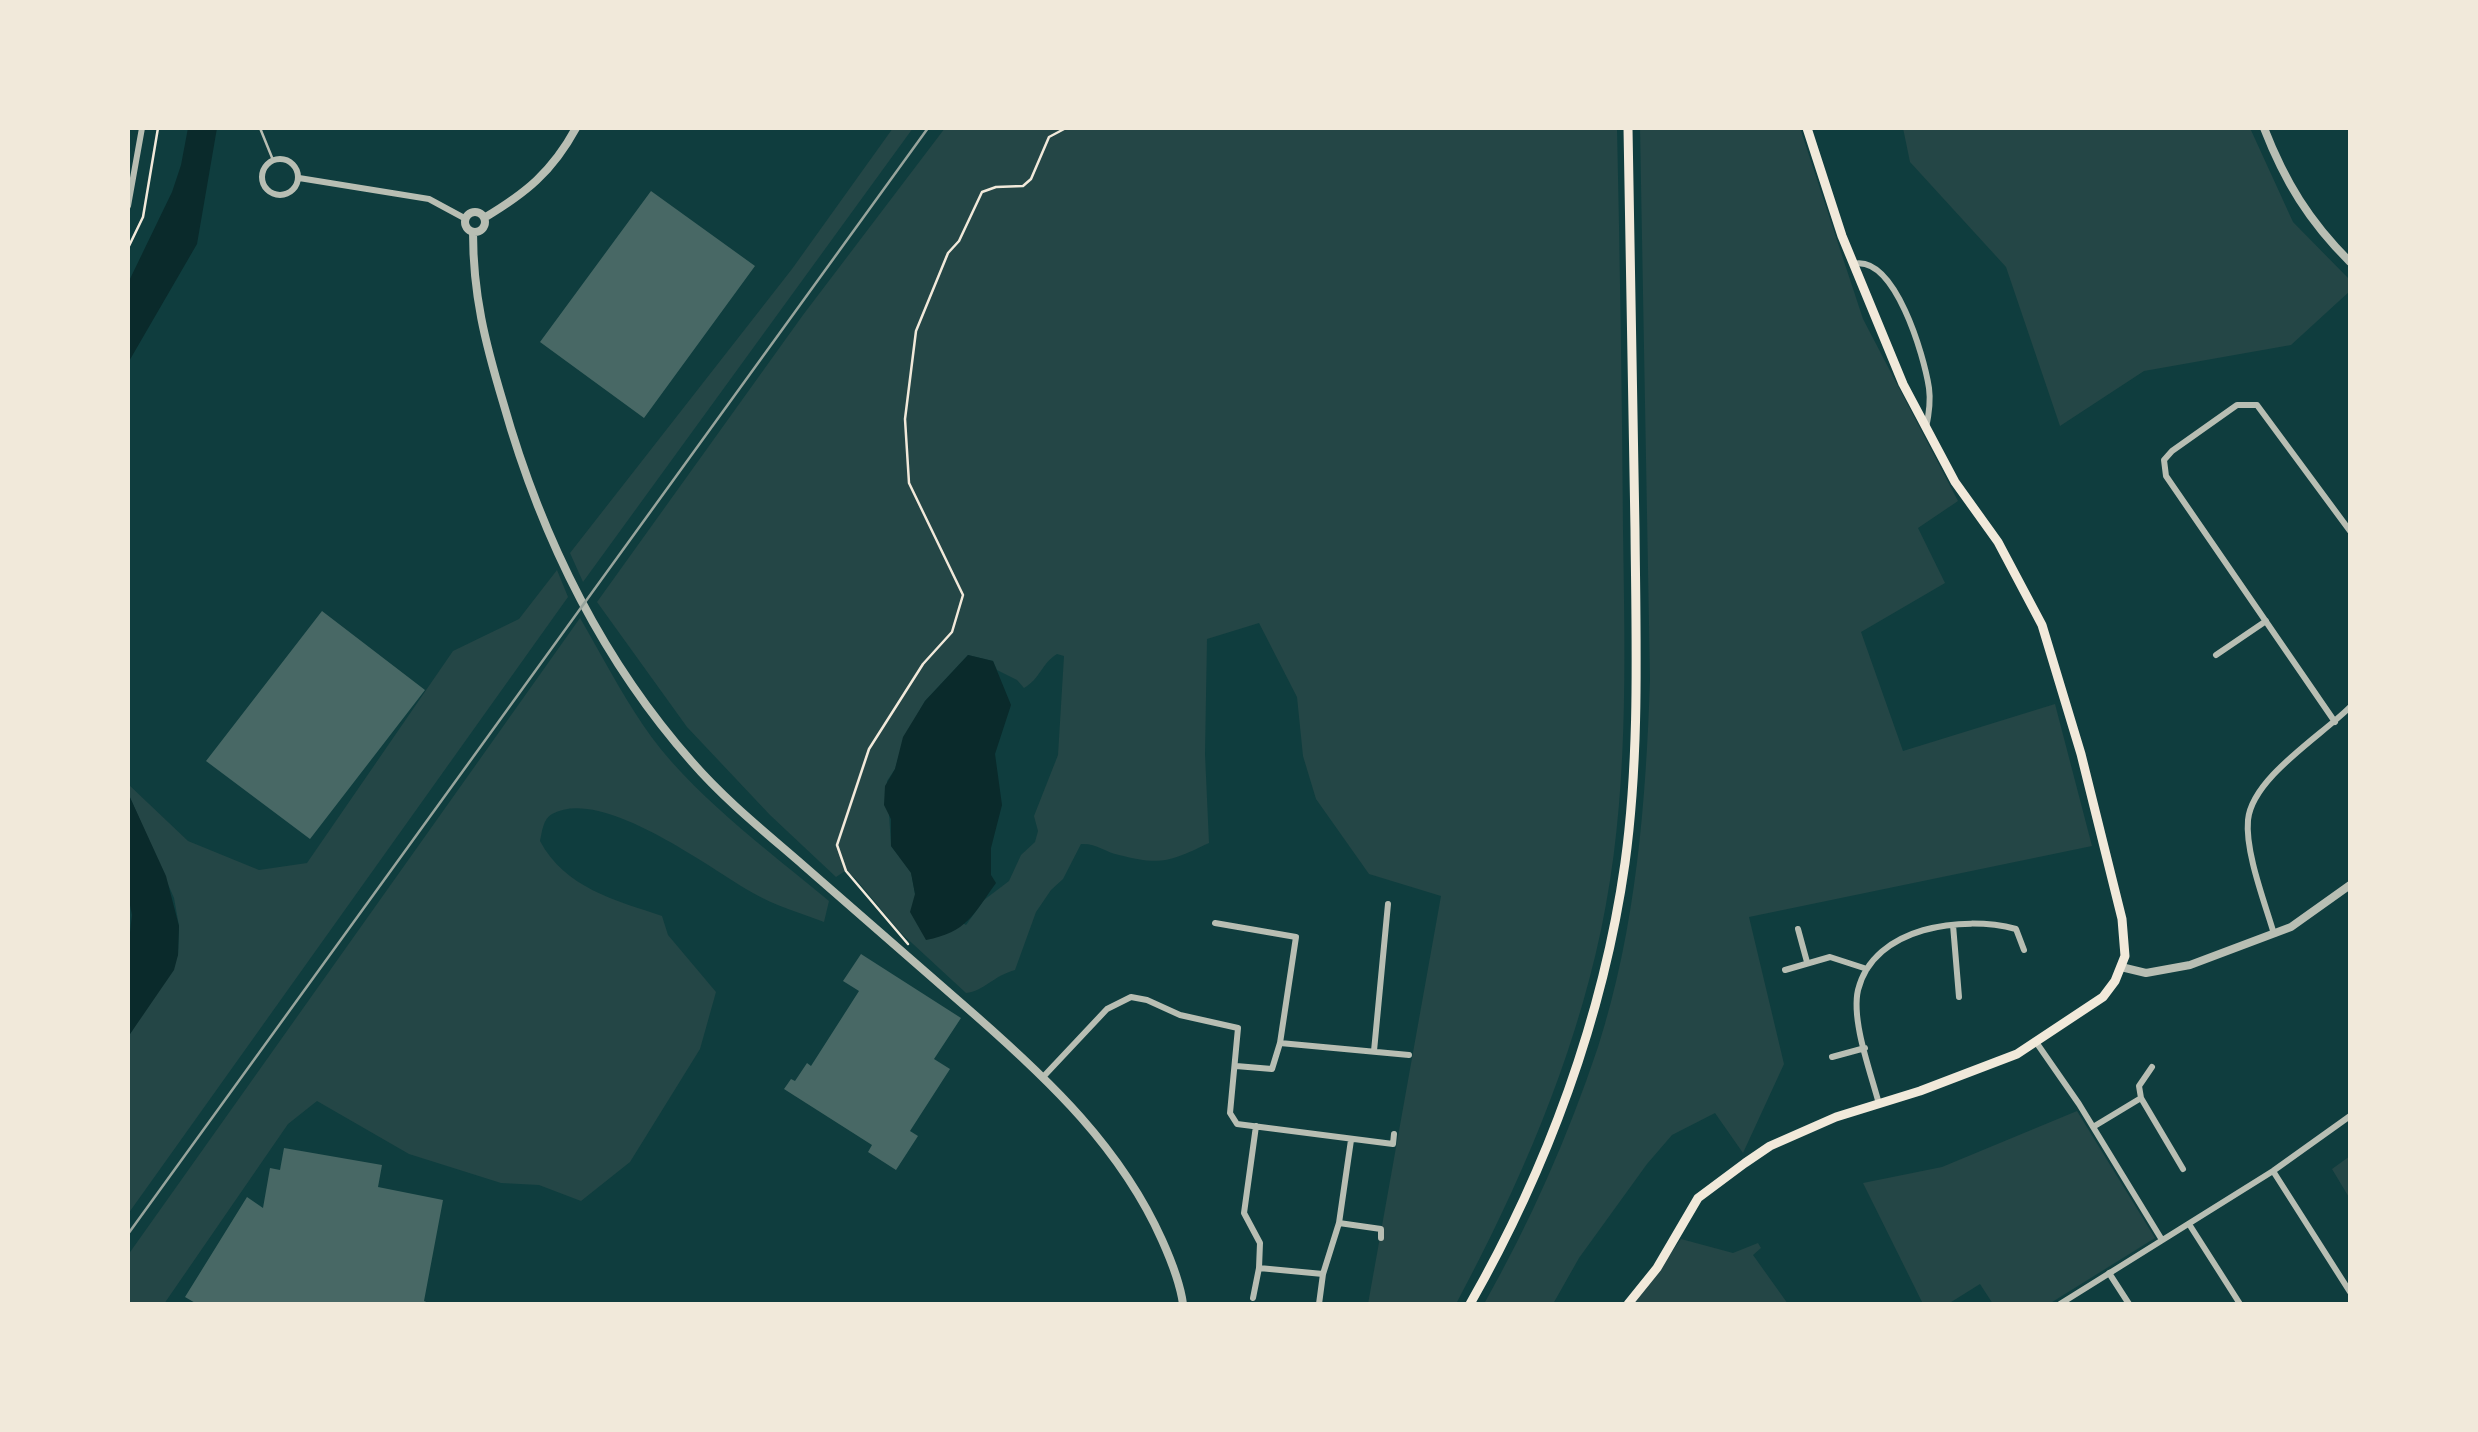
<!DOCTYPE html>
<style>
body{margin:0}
#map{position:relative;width:2478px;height:1432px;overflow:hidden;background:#0f3d3e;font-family:"Work Sans",sans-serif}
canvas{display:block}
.frame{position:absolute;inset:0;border:130px solid #f1e9da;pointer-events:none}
</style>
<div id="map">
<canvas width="2478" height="1432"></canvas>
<div class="frame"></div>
</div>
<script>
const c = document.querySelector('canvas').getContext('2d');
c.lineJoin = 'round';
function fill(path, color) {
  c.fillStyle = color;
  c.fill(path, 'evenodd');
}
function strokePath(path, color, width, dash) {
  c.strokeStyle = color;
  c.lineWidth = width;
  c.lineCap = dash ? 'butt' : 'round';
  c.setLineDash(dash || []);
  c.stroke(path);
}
fill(new Path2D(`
 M893,128h20l-330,454 -13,-29 222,-284z
 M945,128h672c3,134 5,268 6,402 2,134 6,269 -22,400 -28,132 -82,256 -145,374h-88l73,-408 -72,-22 -53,-75 -13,-43 -6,-59 -38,-74 -52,16 -2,115 4,89c-38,18 -48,23 -90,12 -14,-3 -23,-12 -38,-11l-18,35 -12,11 -15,22 -21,58c-22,6 -31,21 -49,23l-66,-61 -45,-54 -10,-7 -9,6 -66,-62 -83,-88 -90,-125 206,-287zM1057,654l7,2 -6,99 -24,61 4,15 -3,11 -14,13 -12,26 -25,19 -18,25 -51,-31 -4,-22 -20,-26 -4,-65 8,-12 9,-30 21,-38 43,-46 25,6 4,9 20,10 7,8c16,-9 18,-25 33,-34z
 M1640,128h160l63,191 95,182 -40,27 27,55 -84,49 42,119 152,-47 37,142 -343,71 35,147 -41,89 -28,-40 -43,22 -25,29 -68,94 -26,46h-69c46,-82 84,-167 114,-257 38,-118 48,-245 52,-368z
 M1903,128h347l43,94 57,58v11l-59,54 -147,26 -84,55 -54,-159 -96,-105z
 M557,570l11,27 -440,617v-177l50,-82 1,-29 -5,-28 -46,-105v-9l60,57 71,29 48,-7 146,-212 66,-32z
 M580,618c21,36 40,73 63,107 44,66 126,126 186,176l-5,21c-23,-9 -49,-16 -71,-29 -44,-25 -151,-107 -201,-79 -9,5 -10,18 -12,27 25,47 75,59 122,75l6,19 48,57 -16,57 -70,113 -49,39 -42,-16 -38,-2 -92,-29 -92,-53 -29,23 -124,180h-36v-49z
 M2077,1111l78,127 -106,66h-56l-13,-20 -32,20h-25l-60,-121 79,-16z
 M2350,1156v43l-18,-30z
 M1681,1239l52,14 25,-10 3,5 -8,7 35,49h-154z`), '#244646');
fill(new Path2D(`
 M188,128h29l-20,116 -69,119v-80l44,-91 9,-27z
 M968,655l25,6 18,44 -16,49 7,51 -11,43v27l5,8c-23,32 -29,49 -70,57l-16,-28 5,-18 -4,-21 -20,-27v-27l-7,-14 1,-19 10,-17 8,-32 22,-36z
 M128,793l38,83 13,50 -1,29 -4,15 -46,67v-87l4,-35 -4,-20z`), '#0a2a2b');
fill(new Path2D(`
 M651,191l104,75 -111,152 -104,-76z
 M322,611l103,79 -115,149 -104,-78z
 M861,954l100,64 -27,41 16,10 -40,62 8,5 -22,34 -28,-18 4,-7 -88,-56 7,-10 4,2 12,-18 4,3 48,-75 -16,-10z
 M284,1148l98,17 -4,22 65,13 -19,101 7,3h-234l-12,-7 62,-100 16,11 7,-40 10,2z`), '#486865');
strokePath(new Path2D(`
 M128,248l15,-31 15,-89
 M908,944l-62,-73 -9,-26 32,-96 54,-85 29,-32 11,-37 -54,-112 -4,-64 11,-88 32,-78 11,-12 23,-49 14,-5 27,-1 8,-7 18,-42 17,-9`), '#f1e9da', 2.5);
strokePath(new Path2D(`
 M260,128l13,32`), '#b8beb3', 2.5);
strokePath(new Path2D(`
 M262 177a18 18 0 1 1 36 0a18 18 0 1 1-36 0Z
 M299,178l130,21 37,20
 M128,206l14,-78
 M1853,264c42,-10 71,92 76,124 2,14 0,26 -3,40
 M2216,655l50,-34
 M2335,722l-169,-246 -2,-16 8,-9 65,-46h20l93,126
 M1215,923l81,14 -16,106
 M1953,925l6,72
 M1798,929l9,33
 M2274,934c-9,-31 -29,-82 -26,-114 4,-42 73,-84 102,-113
 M1785,970l45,-13 37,12
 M2036,1042l43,62 83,136
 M1374,1051l14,-147
 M1832,1057l33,-9
 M1236,1066l36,3 8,-26 129,12
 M2152,1067l-13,19 2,12 42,71
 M1044,1076l63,-67 24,-12 16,3 33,15 58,13 -8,85 7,11 156,20 1,-10
 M1879,1104c-8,-31 -28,-83 -21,-114 16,-64 105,-75 158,-61l8,21
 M1256,1126l-12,87 16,30 -1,25
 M2093,1127l48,-29
 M2273,1171l77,121
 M1339,1223l42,6v9
 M2189,1224l51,80
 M2109,1273l20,31
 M1253,1298l6,-30 64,6
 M1319,1304l4,-30 16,-51 12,-83
 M2060,1304l213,-133 77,-55`), '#b8beb3', 6);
strokePath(new Path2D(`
 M2264,128c21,54 45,93 86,134
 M465 222a10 10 0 1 1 20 0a10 10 0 1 1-20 0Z
 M484,218c42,-25 68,-46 92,-90
 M473,232c0,63 12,110 30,170 37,131 98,257 189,360 33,38 73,70 111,103 57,50 114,100 172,150 74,65 146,133 187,225 9,20 18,42 21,64
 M2121,967l25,6 44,-8 101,-38 59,-42`), '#b8beb3', 8);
strokePath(new Path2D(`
 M1628,1304l29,-36 41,-70 47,-35 25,-17 66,-29 84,-26 97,-37 86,-57 12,-16 10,-25 -3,-37 -41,-165 -39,-129 -44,-83 -43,-60 -52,-98 -61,-148 -35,-108`), '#f1e9da', 9);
strokePath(new Path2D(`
 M1470,1304c77,-135 133,-286 155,-441 15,-110 11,-222 10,-333 -2,-134 -4,-268 -7,-402`), '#f1e9da', 9);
strokePath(new Path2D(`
 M128,1234l800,-1106`), '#97a49c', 2.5);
</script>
